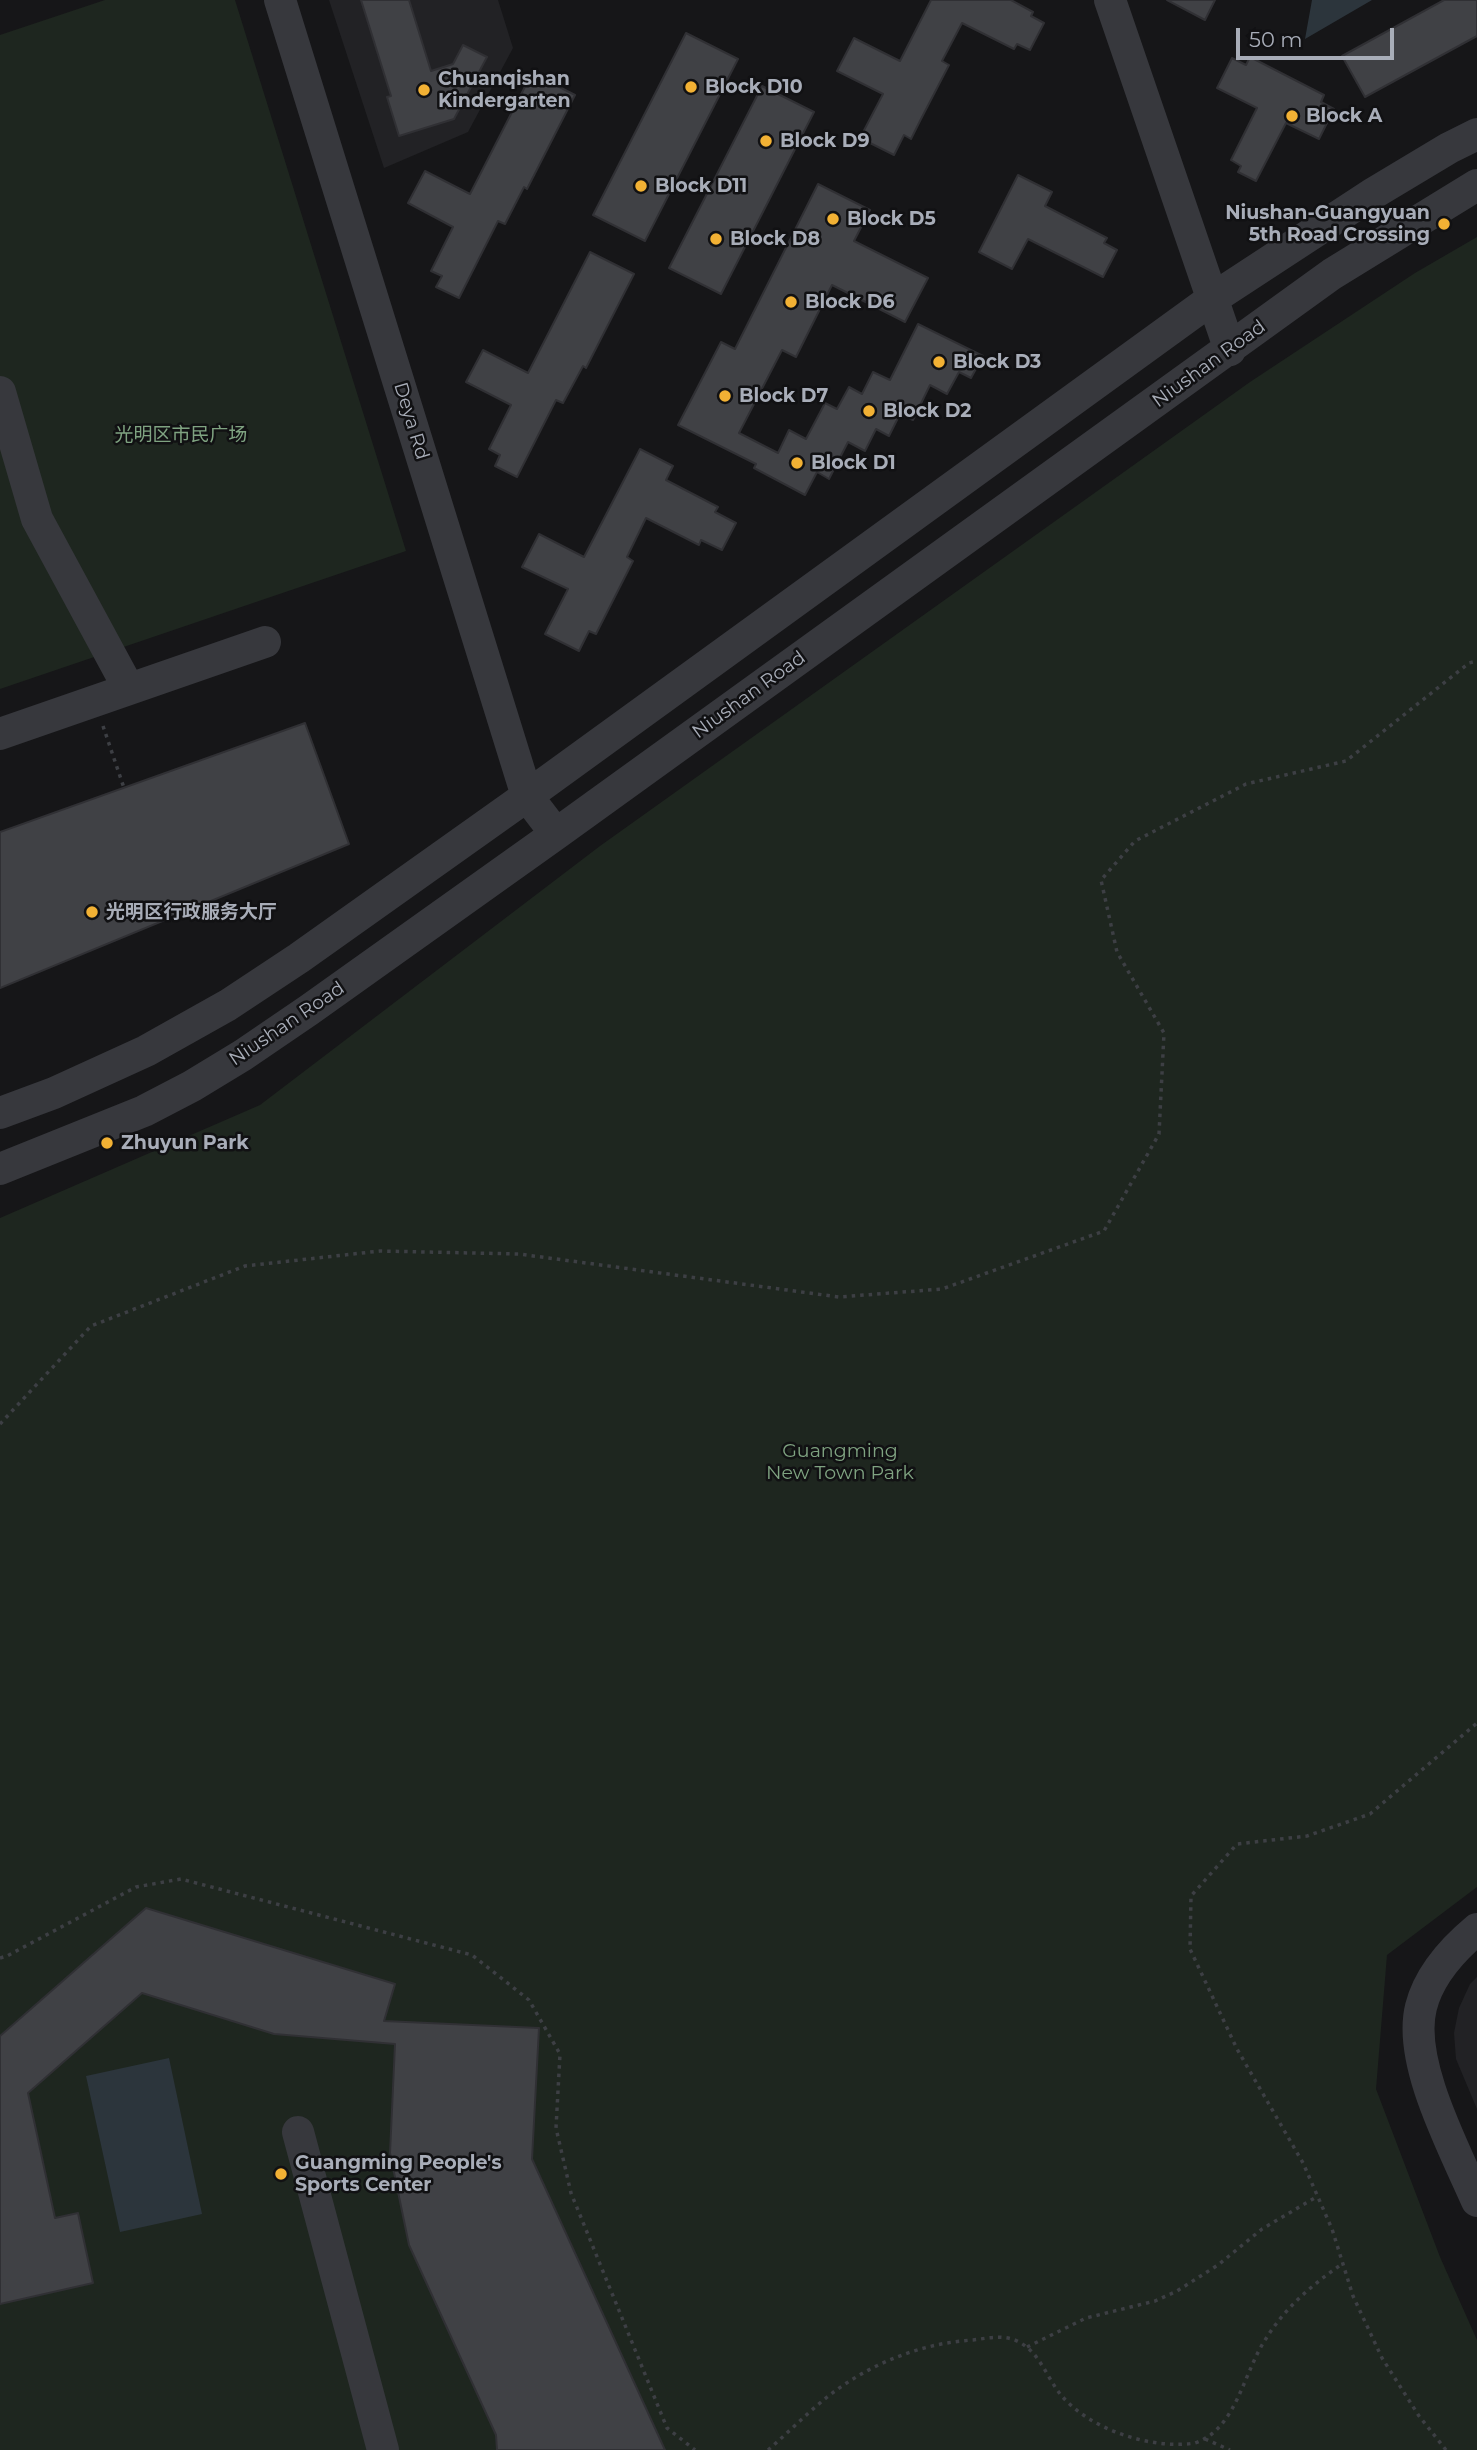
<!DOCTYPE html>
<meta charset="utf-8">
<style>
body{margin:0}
#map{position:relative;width:1477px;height:2450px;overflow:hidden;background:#161618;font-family:Montserrat,sans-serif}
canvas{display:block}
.scale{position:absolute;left:1236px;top:28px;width:158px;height:32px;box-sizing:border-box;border:4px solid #a8adb8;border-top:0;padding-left:9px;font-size:21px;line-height:24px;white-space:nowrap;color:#a8adb8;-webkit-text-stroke:5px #111113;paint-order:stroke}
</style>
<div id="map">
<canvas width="1477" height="2450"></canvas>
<div class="scale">50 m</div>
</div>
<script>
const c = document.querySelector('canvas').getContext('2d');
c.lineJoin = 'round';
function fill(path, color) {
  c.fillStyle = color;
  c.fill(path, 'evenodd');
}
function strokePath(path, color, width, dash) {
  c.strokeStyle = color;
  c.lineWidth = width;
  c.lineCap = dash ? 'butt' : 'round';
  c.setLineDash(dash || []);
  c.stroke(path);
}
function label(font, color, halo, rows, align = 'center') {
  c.font = font + ' Montserrat,"Noto Sans SC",sans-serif';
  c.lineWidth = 5;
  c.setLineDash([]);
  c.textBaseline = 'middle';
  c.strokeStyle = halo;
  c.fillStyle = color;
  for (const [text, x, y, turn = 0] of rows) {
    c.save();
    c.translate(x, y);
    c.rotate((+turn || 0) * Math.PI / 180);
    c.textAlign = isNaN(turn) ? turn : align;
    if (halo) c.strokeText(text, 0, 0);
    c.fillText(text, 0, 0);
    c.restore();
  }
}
fill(new Path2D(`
 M329,0h169l15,48 -45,84 -84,36z
 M1477,1977v132l-21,-50 -2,-26 5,-25 11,-24z`), '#222225');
fill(new Path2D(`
 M105,0h130l171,551 -406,138v-654z
 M1477,237v1650l-90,68 -11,134 64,168 37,83v110h-1477v-1232l260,-113 340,-259 650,-464 165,-109z`), '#1e261f');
fill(new Path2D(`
 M1312,0h60l-67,39z
 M169,2058l33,156 -82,18 -34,-156z`), '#2c353c');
const building = new Path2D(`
 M361,0h48l22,71 22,-7 10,-19 24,12 -33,62 -55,17 -12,-39 4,-1z
 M931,0h80l22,12 -2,4 13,7 -14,27 -13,-6 -3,5 -52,-26 -20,38 7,4 -28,54 -10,20 -7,-4 -10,20 -34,-17 23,-44 -46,-23 17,-33 46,23z
 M1167,0h48l-10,20z
 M1444,0h33v36l-112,61 -23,-41z
 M686,33l52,26 -93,182 -52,-26z
 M1250,57l74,38 -3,7 13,7 -15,30 -33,-16 -30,58 -18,-9 3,-6 -10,-6 26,-52 -40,-20 15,-30 14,7z
 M532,73l43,22 -48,94 -3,-2 -19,37 -7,-3 -39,77 -23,-11 6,-11 -11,-5 22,-44 -45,-24 17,-32 45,23z
 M762,86l52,26 -93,182 -52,-26z
 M1018,175l34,17 -7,14 62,32 -3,5 13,7 -14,27 -75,-38 -16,30 -33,-17z
 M818,184l52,26 -16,31 74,37 -23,44 -73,-37 -36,72 -14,-7 -43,83 39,20 11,-23 17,9 19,-36 12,6 12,-22 13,7 11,-22 17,8 28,-56 65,32 -12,22 -12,-6 -12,22 -17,-9 -17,35 -13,-6 -11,22 -13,-7 -11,22 -17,-9 -19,37 -12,-7 -12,23 -51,-27 2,-4 -78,-39 43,-83 14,7z
 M590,252l44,22 -48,94 -3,-2 -20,37 -7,-3 -39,77 -22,-11 5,-11 -11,-6 22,-44 -45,-23 17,-32 45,23z
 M640,449l33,17 -7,14 52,27 -3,5 21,11 -14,27 -21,-10 -2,5 -53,-27 -19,39 6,4 -37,73 -7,-3 -10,20 -34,-17 23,-45 -46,-22 17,-33 45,23z
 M305,723l44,121 -349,144v-156z
 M146,1908l249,76 -11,37 155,7 -7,131 133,291h-168l-1,-15 -87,-190 -19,-92 5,-109 -121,-10 -132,-41 -114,100 27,125 23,-5 15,70 -93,21v-268z`);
fill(building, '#404145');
strokePath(building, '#303034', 2);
strokePath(new Path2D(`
 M103,726l21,62
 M0,1424l91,-98 154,-60 135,-15 139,3 320,43 103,-8 162,-58 55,-97 5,-101 -47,-81 -16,-72 34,-39 111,-57 100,-23 123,-98 8,-2
 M0,1958l7,-2 129,-69 45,-8 291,76 57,45 31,54 -4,74 15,65 96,235 28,22
 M1027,2347l59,-29 69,-17 22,-10 41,-26 44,-36 56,-33
 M1205,2439l25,11
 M768,2450c21,-18 41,-39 63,-56 41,-31 91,-51 142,-54 16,-2 31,-6 46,2 21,11 28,36 42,53 28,34 90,55 134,48 42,-14 48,-71 72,-106 19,-30 46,-53 75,-73
 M1446,2450l-27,-34 -37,-58 -29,-62 -21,-67 -29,-66 -66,-114 -47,-100 1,-53 46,-52 70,-8 63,-22 107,-91`), '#3d3f44', 3.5, [3.5, 5]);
strokePath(new Path2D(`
 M280,0l247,796 29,38
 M1110,0l120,350
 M0,392l37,127 92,170
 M0,734l265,-92
 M0,1113l54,-20 92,-42 82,-46 71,-47 228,-162 685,-497 162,-106 75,-45 28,-14
 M0,1169l144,-58 48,-25 51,-31 66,-45 247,-176 776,-560 145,-89
 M1477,1929c-24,20 -48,46 -56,78 -14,55 34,143 56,194
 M298,2132l85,318`), '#37383d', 32);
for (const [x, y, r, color] of [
 [691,87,7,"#f2b134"],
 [424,90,7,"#f2b134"],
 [1292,116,7,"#f2b134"],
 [766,141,7,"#f2b134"],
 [641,186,7,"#f2b134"],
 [833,219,7,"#f2b134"],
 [1444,224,7,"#f2b134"],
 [716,239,7,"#f2b134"],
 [791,302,7,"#f2b134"],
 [939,362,7,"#f2b134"],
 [725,396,7,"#f2b134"],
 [869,411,7,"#f2b134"],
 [797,463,7,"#f2b134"],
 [92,912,7,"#f2b134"],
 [107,1143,7,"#f2b134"],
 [281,2174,7,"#f2b134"]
]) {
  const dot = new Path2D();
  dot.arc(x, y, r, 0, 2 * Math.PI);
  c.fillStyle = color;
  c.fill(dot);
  strokePath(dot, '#111113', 2.5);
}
label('bold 19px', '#a8adb8', '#111113', [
 ["Chuanqishan",438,79],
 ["Kindergarten",438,101],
 ["Block D10",705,87],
 ["Block A",1306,116],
 ["Block D9",780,141],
 ["Block D11",655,186],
 ["Niushan-Guangyuan",1430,213,"right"],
 ["5th Road Crossing",1430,235,"right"],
 ["Block D5",847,219],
 ["Block D8",730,239],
 ["Block D6",805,302],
 ["Block D3",953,362],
 ["Block D7",739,396],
 ["Block D2",883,411],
 ["Block D1",811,463],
 ["光明区行政服务大厅",106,912],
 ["Zhuyun Park",121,1143],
 ["Guangming People's",295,2163],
 ["Sports Center",295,2185]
], 'left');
label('19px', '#a8adb8', '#111113', [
 ["Niushan Road",1209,364,-36],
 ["Deya Rd",411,421,73],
 ["Niushan Road",749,695,-36],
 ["Niushan Road",287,1024,-34]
]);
label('19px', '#7fa381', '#111113', [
 ["光明区市民广场",181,435],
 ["Guangming",840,1451],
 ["New Town Park",840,1473]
]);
</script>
